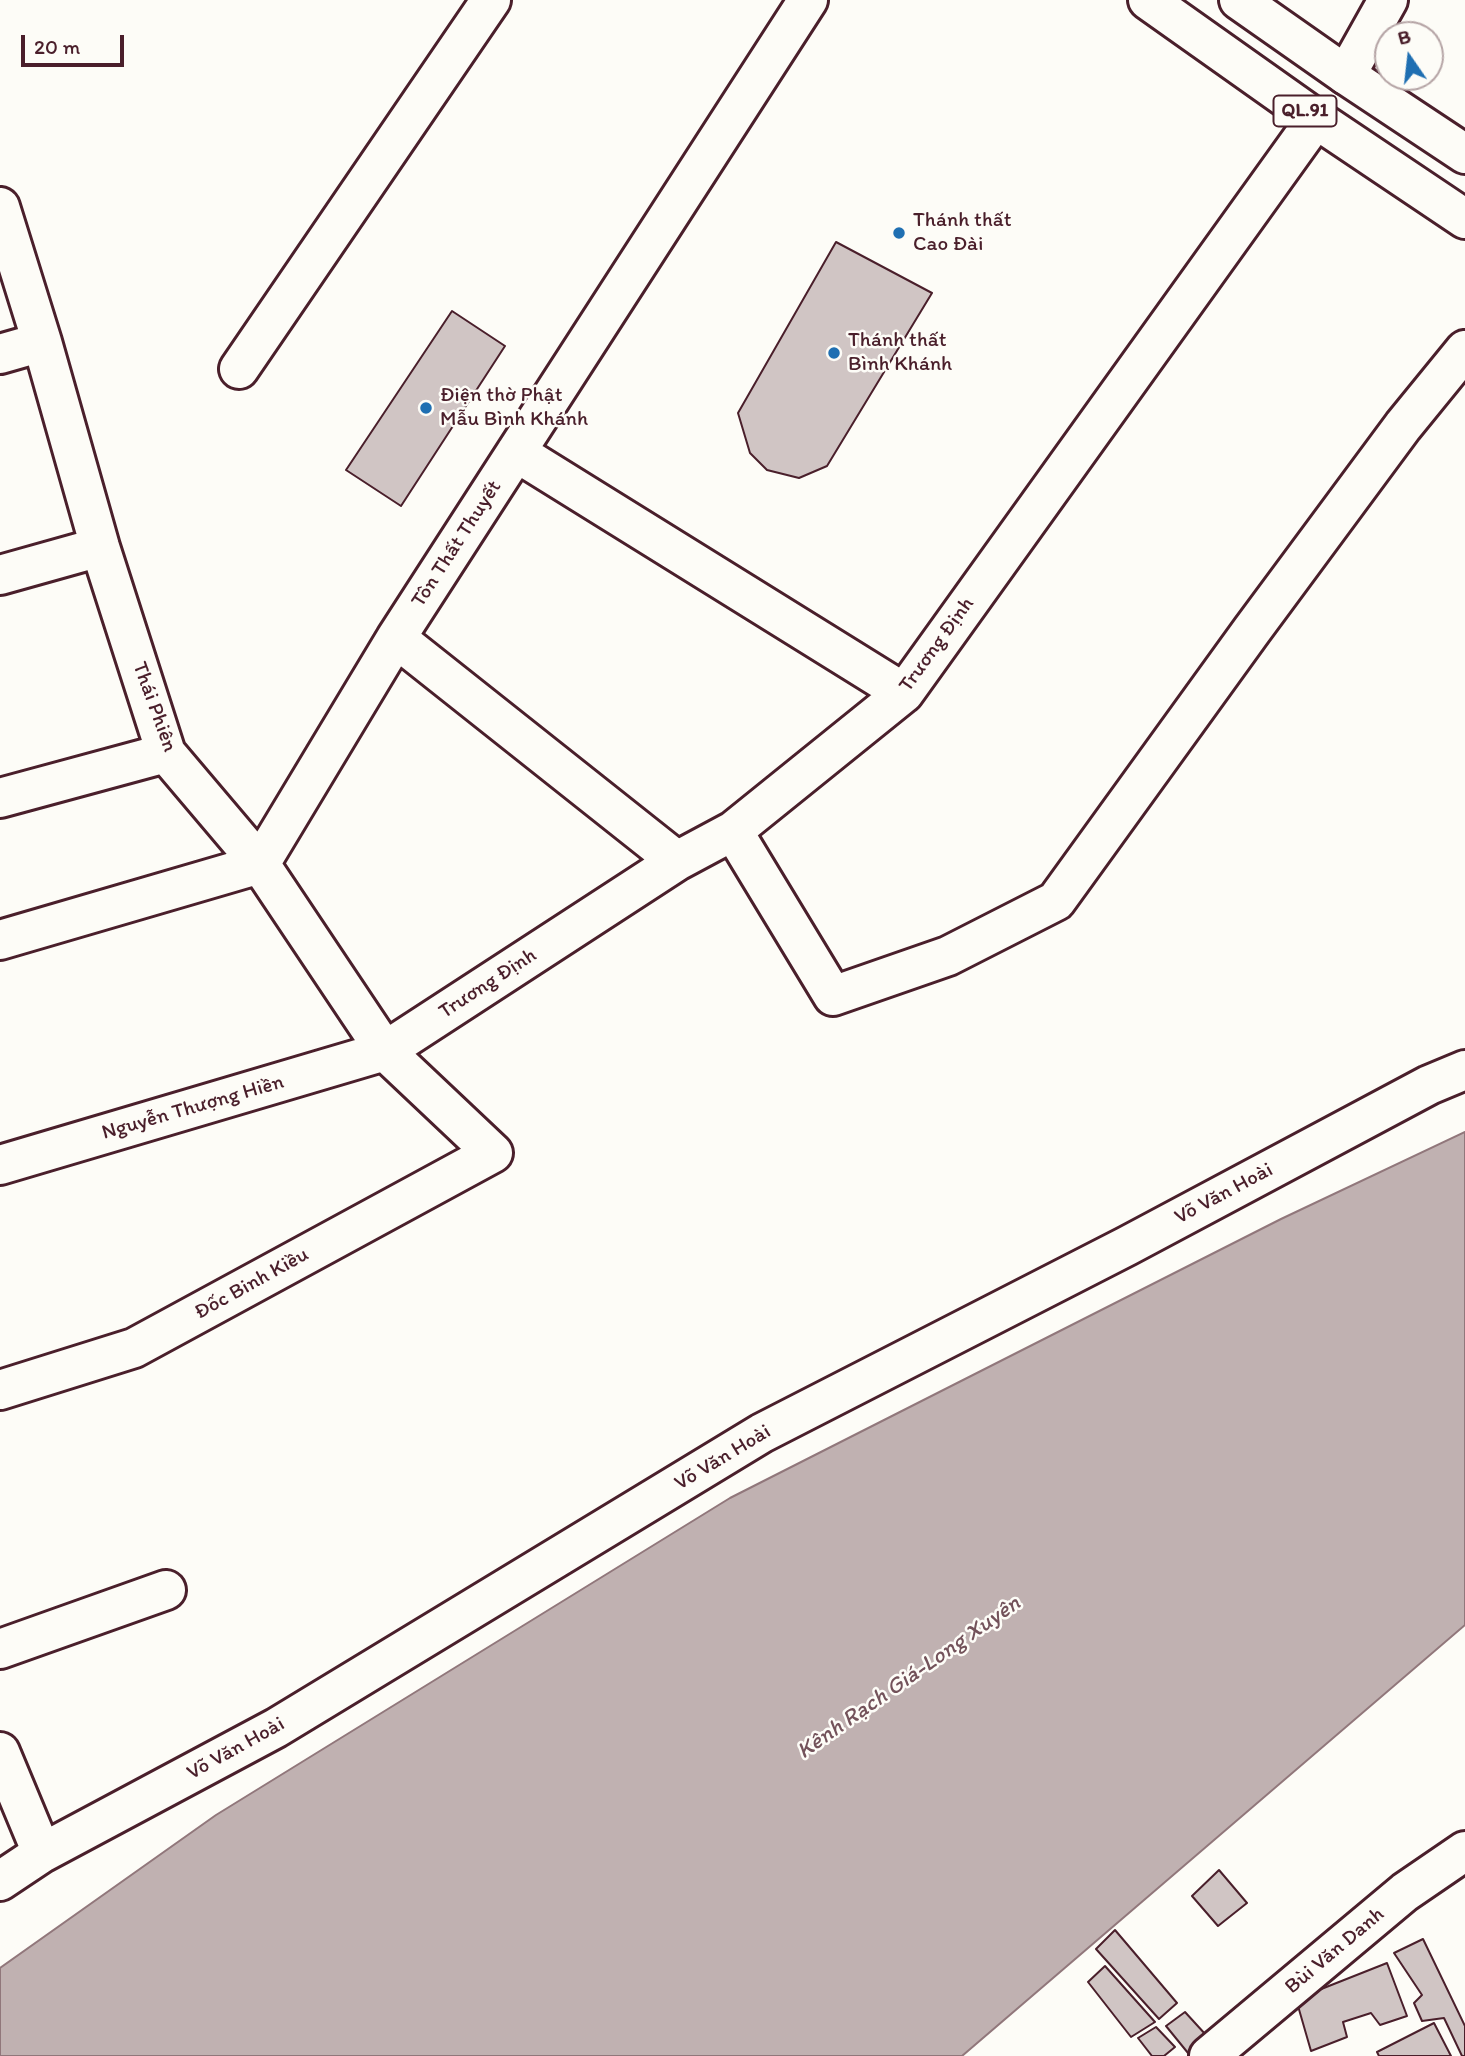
<!DOCTYPE html>
<meta charset="utf-8">
<style>
body{margin:0}
#map{position:relative;width:1465px;height:2056px;overflow:hidden;background:#fdfcf7;font-family:Itim,sans-serif}
canvas{display:block}
.north{position:absolute;left:1374px;top:21px;width:70px;height:70px;box-sizing:border-box;background:#fdfcf7;border:2px solid #b5a4a5;border-radius:50%;rotate:346deg;font-size:19px;font-weight:700;line-height:28px;text-align:center;color:#4a1f2b}
.north::after{content:'';display:block;margin:auto;width:24px;height:32px;background:#1f6fb2;clip-path:polygon(50% 0,100% 100%,50% 72%,0 100%)}
.scale{position:absolute;left:21px;top:35px;width:103px;height:32px;box-sizing:border-box;border:4px solid #4a1f2b;border-top:0;padding-left:9px;font-size:21px;line-height:24px;white-space:nowrap;color:#4a1f2b;-webkit-text-stroke:5px #fdfcf7;paint-order:stroke}
</style>
<div id="map">
<canvas width="1465" height="2056"></canvas>
<div class="north">B</div>
<div class="scale">20 m</div>
</div>
<script>
const c = document.querySelector('canvas').getContext('2d');
c.lineJoin = 'round';
function fill(path, color) {
  c.fillStyle = color;
  c.fill(path, 'evenodd');
}
function strokePath(path, color, width, dash) {
  c.strokeStyle = color;
  c.lineWidth = width;
  c.lineCap = dash ? 'butt' : 'round';
  c.setLineDash(dash || []);
  c.stroke(path);
}
function label(font, color, halo, rows, align = 'center') {
  c.font = font + ' Itim,sans-serif';
  c.lineWidth = 5;
  c.setLineDash([]);
  c.textBaseline = 'middle';
  c.strokeStyle = halo;
  c.fillStyle = color;
  for (const [text, x, y, turn = 0] of rows) {
    c.save();
    c.translate(x, y);
    c.rotate((+turn || 0) * Math.PI / 180);
    c.textAlign = isNaN(turn) ? turn : align;
    if (halo) c.strokeText(text, 0, 0);
    c.fillText(text, 0, 0);
    c.restore();
  }
}
const water = new Path2D(`
 M1465,1132v493l-503,431h-962v-88l216,-153 514,-317 551,-279z`);
fill(water, '#c0b1b1');
strokePath(water, '#91777b', 2);
const building = new Path2D(`
 M836,242l96,51 -105,173 -28,12 -32,-8 -17,-17 -12,-40z
 M452,311l53,35 -104,160 -55,-36z
 M1219,1870l28,33 -29,23 -26,-30z
 M1115,1930l62,73 -18,16 -63,-70z
 M1423,1939l42,87v30h-3l-18,-38 -22,3 -8,-18 8,-8 -28,-42z
 M1387,1963l20,53 -27,9 -9,-12 -28,9 4,15 -36,14 -15,-52z
 M1105,1966l50,56 -24,15 -43,-55z
 M1185,2012l21,23 -18,18 -22,-27z
 M1434,2023l17,33h-72l-2,-4z
 M1156,2027l19,20 -11,9h-12l-14,-18z`);
fill(building, '#d0c5c4');
strokePath(building, '#4a1f2b', 2);
const minor = new Path2D(`
 M1346,75l42,-75
 M0,207l42,135 58,205 66,206 94,111 125,187 108,102 -359,195 -134,42
 M0,354l42,-12
 M239,369l252,-369
 M516,452l388,241
 M0,575l100,-28
 M396,638l281,223
 M0,798l166,-45
 M733,831l100,165 115,-40 108,-55 196,-271 151,-204 62,-76
 M0,940l260,-76 136,-226 412,-638
 M0,1165l385,-114 292,-190 56,-30 171,-138 412,-574
 M0,1649l166,-59
 M0,1752l42,101
 M0,1881l42,-28 234,-125 486,-295 365,-187 302,-161 36,-15
 M1209,2056l196,-164 60,-41`);
const highway = new Path2D(`
 M1148,0l168,119 149,100
 M1239,0l107,75 119,79`);
strokePath(minor, '#4a1f2b', 44);
strokePath(highway, '#4a1f2b', 44);
strokePath(minor, '#fdfcf7', 38);
strokePath(highway, '#fdfcf7', 38);
for (const [x, y, r, color] of [
 [899,233,7,"#1f6fb2"],
 [834,353,7,"#1f6fb2"],
 [426,408,7,"#1f6fb2"]
]) {
  const dot = new Path2D();
  dot.arc(x, y, r, 0, 2 * Math.PI);
  c.fillStyle = color;
  c.fill(dot);
  strokePath(dot, '#fdfcf7', 2.5);
}
for (const [x, y, w] of [
 [1305,111,63]
]) {
  const box = new Path2D();
  box.roundRect(x - w / 2, y - 15.5, w, 31, 5);
  c.fillStyle = '#fdfcf7';
  c.fill(box);
  strokePath(box, '#4a1f2b', 2);
}
label('bold 19px', '#4a1f2b', null, [
 ["QL.91",1305,111]
]);
label('21px', '#4a1f2b', '#fdfcf7', [
 ["Thánh thất",913,221],
 ["Cao Đài",913,245],
 ["Thánh thất",848,341],
 ["Bình Khánh",848,365],
 ["Điện thờ Phật",440,396],
 ["Mẫu Bình Khánh",440,420]
], 'left');
label('21px', '#4a1f2b', '#fdfcf7', [
 ["Tôn Thất Thuyết",457,544,-57],
 ["Trương Định",937,645,-54],
 ["Thái Phiên",154,707,70],
 ["Trương Định",488,984,-33],
 ["Nguyễn Thượng Hiền",193,1108,-16],
 ["Võ Văn Hoài",1224,1194,-28],
 ["Đốc Binh Kiều",252,1284,-29],
 ["Võ Văn Hoài",723,1458,-31],
 ["Võ Văn Hoài",236,1749,-29],
 ["Bùi Văn Danh",1335,1951,-40]
]);
label('italic 23px', '#73525a', '#fdfcf7', [
 ["Kênh Rạch Giá-Long Xuyên",909,1678,-35]
]);
</script>
